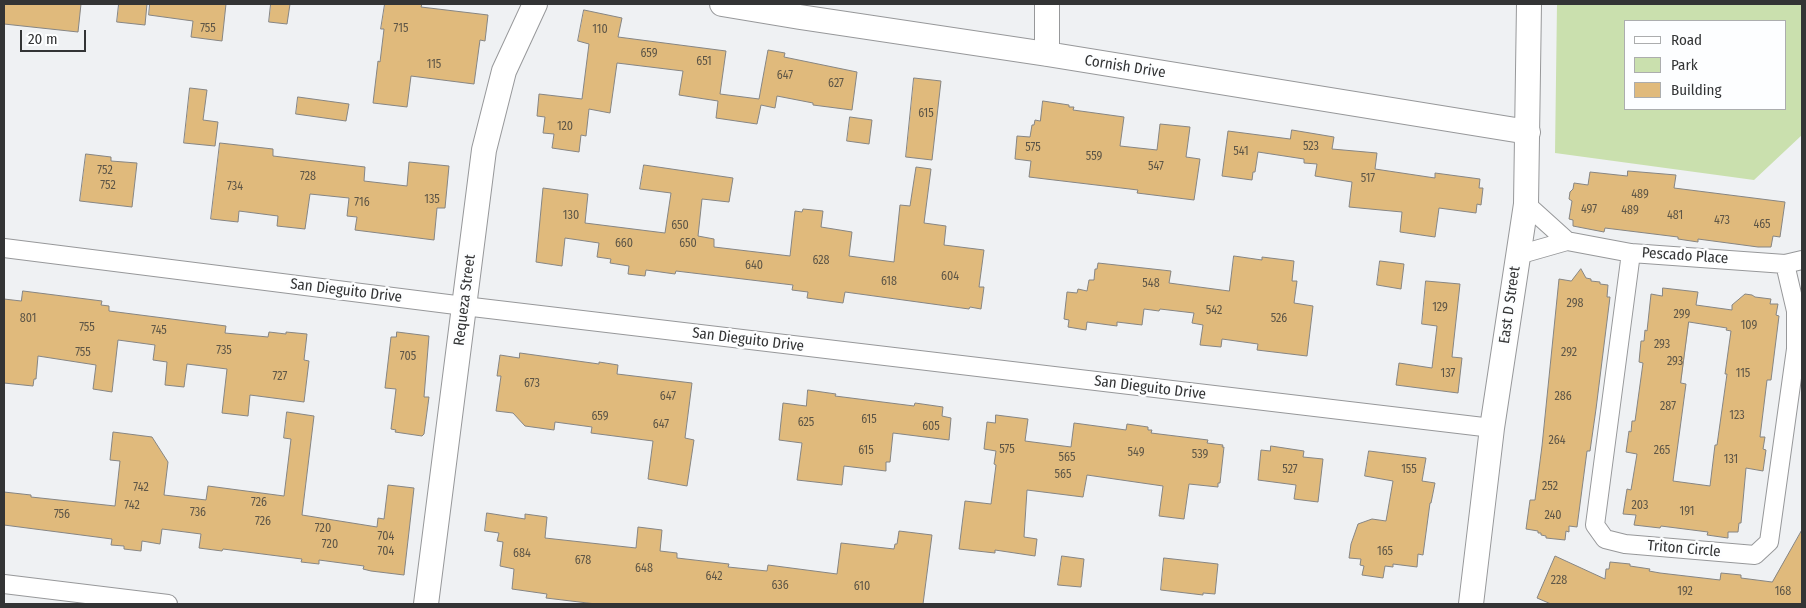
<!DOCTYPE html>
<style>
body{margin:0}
#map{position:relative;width:1806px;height:608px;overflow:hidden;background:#eff1f3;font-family:"Fira Sans Condensed",sans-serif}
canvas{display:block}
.frame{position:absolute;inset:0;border:5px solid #333435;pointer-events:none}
.legend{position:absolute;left:1624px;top:20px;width:162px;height:90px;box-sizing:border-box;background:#fdfeff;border:1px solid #acadae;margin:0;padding:6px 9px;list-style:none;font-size:15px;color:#333435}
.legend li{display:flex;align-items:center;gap:10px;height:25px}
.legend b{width:25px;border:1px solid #acadae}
.scale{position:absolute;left:20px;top:30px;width:66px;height:22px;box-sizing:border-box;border:2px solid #333435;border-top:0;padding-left:6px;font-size:15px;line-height:18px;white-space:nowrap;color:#333435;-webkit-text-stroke:4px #fdfeff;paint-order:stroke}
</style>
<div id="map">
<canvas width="1806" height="608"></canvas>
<div class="frame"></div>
<ul class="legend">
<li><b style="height:6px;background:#fff"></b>Road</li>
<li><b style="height:14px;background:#cae0ae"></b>Park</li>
<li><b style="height:14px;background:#e0ba7c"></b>Building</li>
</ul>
<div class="scale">20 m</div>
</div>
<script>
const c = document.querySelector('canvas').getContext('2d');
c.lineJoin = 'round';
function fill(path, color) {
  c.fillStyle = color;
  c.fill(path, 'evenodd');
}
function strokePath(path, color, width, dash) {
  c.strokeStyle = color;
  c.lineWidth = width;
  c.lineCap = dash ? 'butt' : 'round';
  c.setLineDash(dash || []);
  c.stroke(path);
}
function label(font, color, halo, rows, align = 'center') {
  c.font = font + ' "Fira Sans Condensed",sans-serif';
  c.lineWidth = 5;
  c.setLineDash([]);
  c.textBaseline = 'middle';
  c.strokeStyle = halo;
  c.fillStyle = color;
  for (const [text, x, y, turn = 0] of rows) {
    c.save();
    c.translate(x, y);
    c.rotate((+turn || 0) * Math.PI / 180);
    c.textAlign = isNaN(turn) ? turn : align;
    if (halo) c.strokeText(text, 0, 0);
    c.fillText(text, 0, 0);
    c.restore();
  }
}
fill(new Path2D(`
 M1557,4h245v131l-48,45 -199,-27zM1625,21h160v88h-160z`), '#cae0ae');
const building = new Path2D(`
 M4,4h77l-3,28 -74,-8z
 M119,4h28l-2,21 -28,-3z
 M150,4h76l-4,37 -31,-4 2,-16 -44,-6z
 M271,4h19l-3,20 -18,-2z
 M385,4h37l-1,3 67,8 -3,26 -5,-1 -6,44 -63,-8 -4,31 -34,-4 5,-42 2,1 4,-33h-3z
 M584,10l38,8 -4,19 108,14 -6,43 39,5 9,-49 17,3 -1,4 73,15 -5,38 -39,-5v-2l-36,-7 -2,12 -14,-3 -4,19 -41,-6 2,-17 -39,-6 4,-24 -66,-8 -7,50 -21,-4 -3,27 -5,-1 -2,17 -27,-4 2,-14 -11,-1 2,-16 -8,-1 2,-22 43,5 7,-55 -11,-3z
 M914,78l27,3 -9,79 -26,-3z
 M190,88l17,2 -4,30 15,2 -3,24 -31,-3z
 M298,97l51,7 -3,17 -50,-7z
 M1043,101l26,4v2h5l-1,3 51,7 -4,29 37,4 3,-26 30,3 -4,30 14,2 -6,41 -57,-7 1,-3 -109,-13 2,-16 -16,-2 2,-23 13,1 2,-12h2l1,-5 5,1z
 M850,117l22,3 -3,24 -22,-3z
 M1292,130l42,7 -2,12 45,4 -2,16 60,9v-5l45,6 -1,9h4l-2,17 -4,-1 -1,9 -37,-5 -4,29 -35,-5 2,-20 -53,-5 3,-25 -37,-6 2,-12 -13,-1v-4l-46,-7 -3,20h-2l-1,8 -30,-4 6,-45 62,8z
 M220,143l53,6v7l92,11 -1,14 43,5 2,-24 40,4 -4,42h-8l-3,32 -79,-10 2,-13 -10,-1 2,-18 -39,-4 -5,35 -28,-3 1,-10 -39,-5 -1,11 -27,-3z
 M86,154l25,3v4l26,2 -5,44 -52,-6z
 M644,165l89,13 -4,24 -27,-3 -4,37 16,3v8l76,9 5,-45 7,1 1,-3 20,2 -2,16 31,5 -3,24 45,6 6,-57 10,1 6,-39 15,2 -7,54 22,3 -2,19 40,5 -5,37h5l-3,22 -11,-2 -1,2 -124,-17 -2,11 -36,-5 1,-6 -16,-2 1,-5 -117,-14 -1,3 -29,-4 -1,6 -17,-2 1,-8 -19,-3 1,-4 -14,-2 2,-14 -34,-5 -3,28 -26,-4 7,-74 45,6 -3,29 80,10 6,-40 -31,-4z
 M1628,171l48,4 -2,13 111,14 -5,35 -7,-1 -2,11h-13l-60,-8v3l-20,-3v-2l-73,-9 -1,4 -31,-6v-6l-4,-1 3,-18 -3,-2 1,-7 3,-3 1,-6 14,2 2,-13 37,4z
 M1234,256l28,4v-3l32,4 -2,20h5l-3,22 19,3 -6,50 -50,-6 1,-6 -36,-5 -1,8 -21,-2 3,-20 -11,-2 2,-10 -34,-4 -1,2 -15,-2 -2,16 -25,-3v4l-30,-4 -1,8 -18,-3 1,-7 -5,-1 3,-27 10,1 1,-4 9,2 2,-11h5l1,-11h2l1,-6 73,8 -2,12 60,8z
 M1380,261l24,3 -3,25 -24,-4z
 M1581,269l5,9 5,1v2l9,1v2l8,1 -1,12h3l-14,112 -6,42h-3l-10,76 -8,-1v6l-3,-1 -1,9 -19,-2v-2l-5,-1v-2h-3v-2l-12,-2 4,-29h5l7,-54 17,-167 12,2z
 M1426,281l34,3 -8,73 10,1 -4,35 -62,-8 3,-22 33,5 5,-42 -15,-2z
 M1663,288l35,4 -2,13 36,5v-5l13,-11 7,1 3,2 16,2 -1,5h8l-2,11 3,1 -8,64h-4l-7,57h5l-2,12 3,1 -3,21 -17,-3 -5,55h-2l-1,9h-10v6l-21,-3 1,-3 -47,-6 -1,2 -26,-3 2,-10 -13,-1 4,-25 4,1 6,-36 -11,-2 3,-21 2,1 1,-11h3l8,-58 -4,-1 2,-21h3l1,-11 2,1 4,-37 11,2zM1689,322l38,6 -1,2 5,1 -6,43h2l-10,71h-2l-5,41 -37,-5 13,-97 -5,-1z
 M23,291l79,10 -1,4 8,1v5l117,15 -1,7 43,4 1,-5 17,2v-2l21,2 -3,26 5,1 -5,41 -54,-7 -2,21 -26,-3 5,-44 -40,-5 -3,23 -19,-2 2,-23 -14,-2 2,-15 -37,-5 -6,52 -19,-3 3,-24 -58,-9 -2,23h-2l-1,7 -29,-3v-84l17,2z
 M397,332l32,4 -5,61h5l-5,37 -2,2 -27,-4 1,-2 -5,-1 5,-40 -11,-1 6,-51h5z
 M520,353l79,11v-2l19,3 -1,9 75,9 -7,55 9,2 -7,46 -39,-7 5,-38 -62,-8 1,-6 -37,-5 -1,8 -29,-4 -12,-13 -17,-2 5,-35h-4l3,-21 19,3z
 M808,390l28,4 -1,2 79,10 1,-3 28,4 -1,9 9,2 -2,22 -56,-7 -3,29h-4v9l-42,-5 -2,19 -45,-5 5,-37 -23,-3 4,-37 23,3z
 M287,412l27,4 -12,99 75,12 1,-9 6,1 4,-34 26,3 -10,87 -33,-4 -8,-2 1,-3 -45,-6v4l-18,-2 1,-3 -79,-10 -1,2 -23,-3 2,-14 -39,-5 -2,15 -18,-3 -1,10 -17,-2v-3l-13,-1 1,-6 -108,-14v-33l27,3v2l84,9 5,-45 -10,-1 3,-28 39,5 16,25 -4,33 42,5 2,-14 76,10 7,-57 -7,-1z
 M996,415l32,4 -3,22 46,6 3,-24 52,7 1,-6 21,3v3h4l-1,3 57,7 -1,3 16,2 -1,2h2l-4,36h-2v4l-29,-3 -5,35 -25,-3 4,-30 -76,-11 -4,22 -56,-7 -3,47 13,2 -2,17 -40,-6v3l-36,-4 6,-48 26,3 5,-39 -2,-1 2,-13 -12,-2 3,-27 8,1z
 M1271,446l33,5 -1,6 20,2 -5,43 -24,-3 2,-14 -38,-5 3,-30 9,1z
 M1369,451l57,7 -4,23 13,2 -4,20h-1l-7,52 -5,-1 -1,13 -24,-3v3l-8,-1 -2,12 -21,-3 2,-9 -4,-1 1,-6 -12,-1 2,-14 7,-20 14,-5 14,2 7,-40 -28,-5z
 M487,513l38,6v-5l22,3 -2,21 91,10 2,-21 24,3 -2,21 17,2v5l52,6 -1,3 39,4 1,-6 69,9 4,-31 53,6 1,-5h2l2,-13 33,4 -9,69h-327l-50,-6 1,-4 -35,-5 2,-20 -14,-3 3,-24 -6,-1 2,-8 -14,-2z
 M1802,530v74h-251l-14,-6 18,-42 50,23 1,-10h3l1,-7 20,2v2l20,3 -1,2 11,2 60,7 1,-7 20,2v3l31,4z
 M1062,556l22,3 -3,28 -23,-2z
 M1164,558l54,6 -3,30 -12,-1v2l-42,-5z`);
fill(building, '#e0ba7c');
strokePath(building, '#868583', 1);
const street = new Path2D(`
 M1526,204l41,37
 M4,248l460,58 1028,122
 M1631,253l-36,272 10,14 20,5 130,11 14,-13 27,-193v-38l-11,-47
 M1518,255l49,-14 64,12 154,11 17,-4
 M4,584l164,20`);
const secondary = new Path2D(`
 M722,4l78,13 247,37 481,78
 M1047,54v-50
 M426,604l58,-454 20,-79 31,-67
 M1471,604l21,-176 34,-224 3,-200`);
strokePath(street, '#97989a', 20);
strokePath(secondary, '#97989a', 26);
strokePath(street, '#fff', 18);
strokePath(secondary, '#fff', 24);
label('12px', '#5e5647', null, [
 ["755",208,29],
 ["715",401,29],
 ["110",600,30],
 ["659",649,54],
 ["651",704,62],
 ["115",434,65],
 ["647",785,76],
 ["627",836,84],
 ["615",926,114],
 ["120",565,127],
 ["523",1311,147],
 ["575",1033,148],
 ["541",1241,152],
 ["559",1094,157],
 ["547",1156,167],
 ["752",105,171],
 ["728",308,177],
 ["517",1368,179],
 ["752",108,186],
 ["734",235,187],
 ["489",1640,195],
 ["135",432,200],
 ["716",362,203],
 ["497",1589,210],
 ["489",1630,211],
 ["130",571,216],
 ["481",1675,216],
 ["473",1722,221],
 ["465",1762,225],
 ["650",680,226],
 ["660",624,244],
 ["650",688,244],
 ["628",821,261],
 ["640",754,266],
 ["604",950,277],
 ["618",889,282],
 ["548",1151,284],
 ["298",1575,304],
 ["129",1440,308],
 ["542",1214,311],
 ["299",1682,315],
 ["801",28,319],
 ["526",1279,319],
 ["109",1749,326],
 ["755",87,328],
 ["745",159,331],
 ["293",1662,345],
 ["735",224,351],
 ["755",83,353],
 ["292",1569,353],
 ["705",408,357],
 ["293",1675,362],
 ["137",1448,374],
 ["115",1743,374],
 ["727",280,377],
 ["673",532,384],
 ["647",668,397],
 ["286",1563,397],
 ["287",1668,407],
 ["123",1737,416],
 ["659",600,417],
 ["615",869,420],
 ["625",806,423],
 ["647",661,425],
 ["605",931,427],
 ["264",1557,441],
 ["575",1007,450],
 ["615",866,451],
 ["265",1662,451],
 ["549",1136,453],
 ["539",1200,455],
 ["565",1067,458],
 ["131",1731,460],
 ["527",1290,470],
 ["155",1409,470],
 ["565",1063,475],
 ["252",1550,487],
 ["742",141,488],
 ["726",259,503],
 ["742",132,506],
 ["203",1640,506],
 ["191",1687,512],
 ["736",198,513],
 ["756",62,515],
 ["240",1553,516],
 ["726",263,522],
 ["720",323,529],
 ["704",386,537],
 ["720",330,545],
 ["704",386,552],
 ["165",1385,552],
 ["684",522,554],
 ["678",583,561],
 ["648",644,569],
 ["642",714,577],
 ["228",1559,581],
 ["636",780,586],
 ["610",862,587],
 ["192",1685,592],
 ["168",1783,592]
]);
label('15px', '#333435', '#fdfeff', [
 ["Cornish Drive",1125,67,9],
 ["Pescado Place",1685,256,4],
 ["San Dieguito Drive",346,291,7],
 ["Requeza Street",465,300,-83],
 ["East D Street",1510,305,-82],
 ["San Dieguito Drive",748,340,7],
 ["San Dieguito Drive",1150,388,7],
 ["Triton Circle",1684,549,5]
]);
</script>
